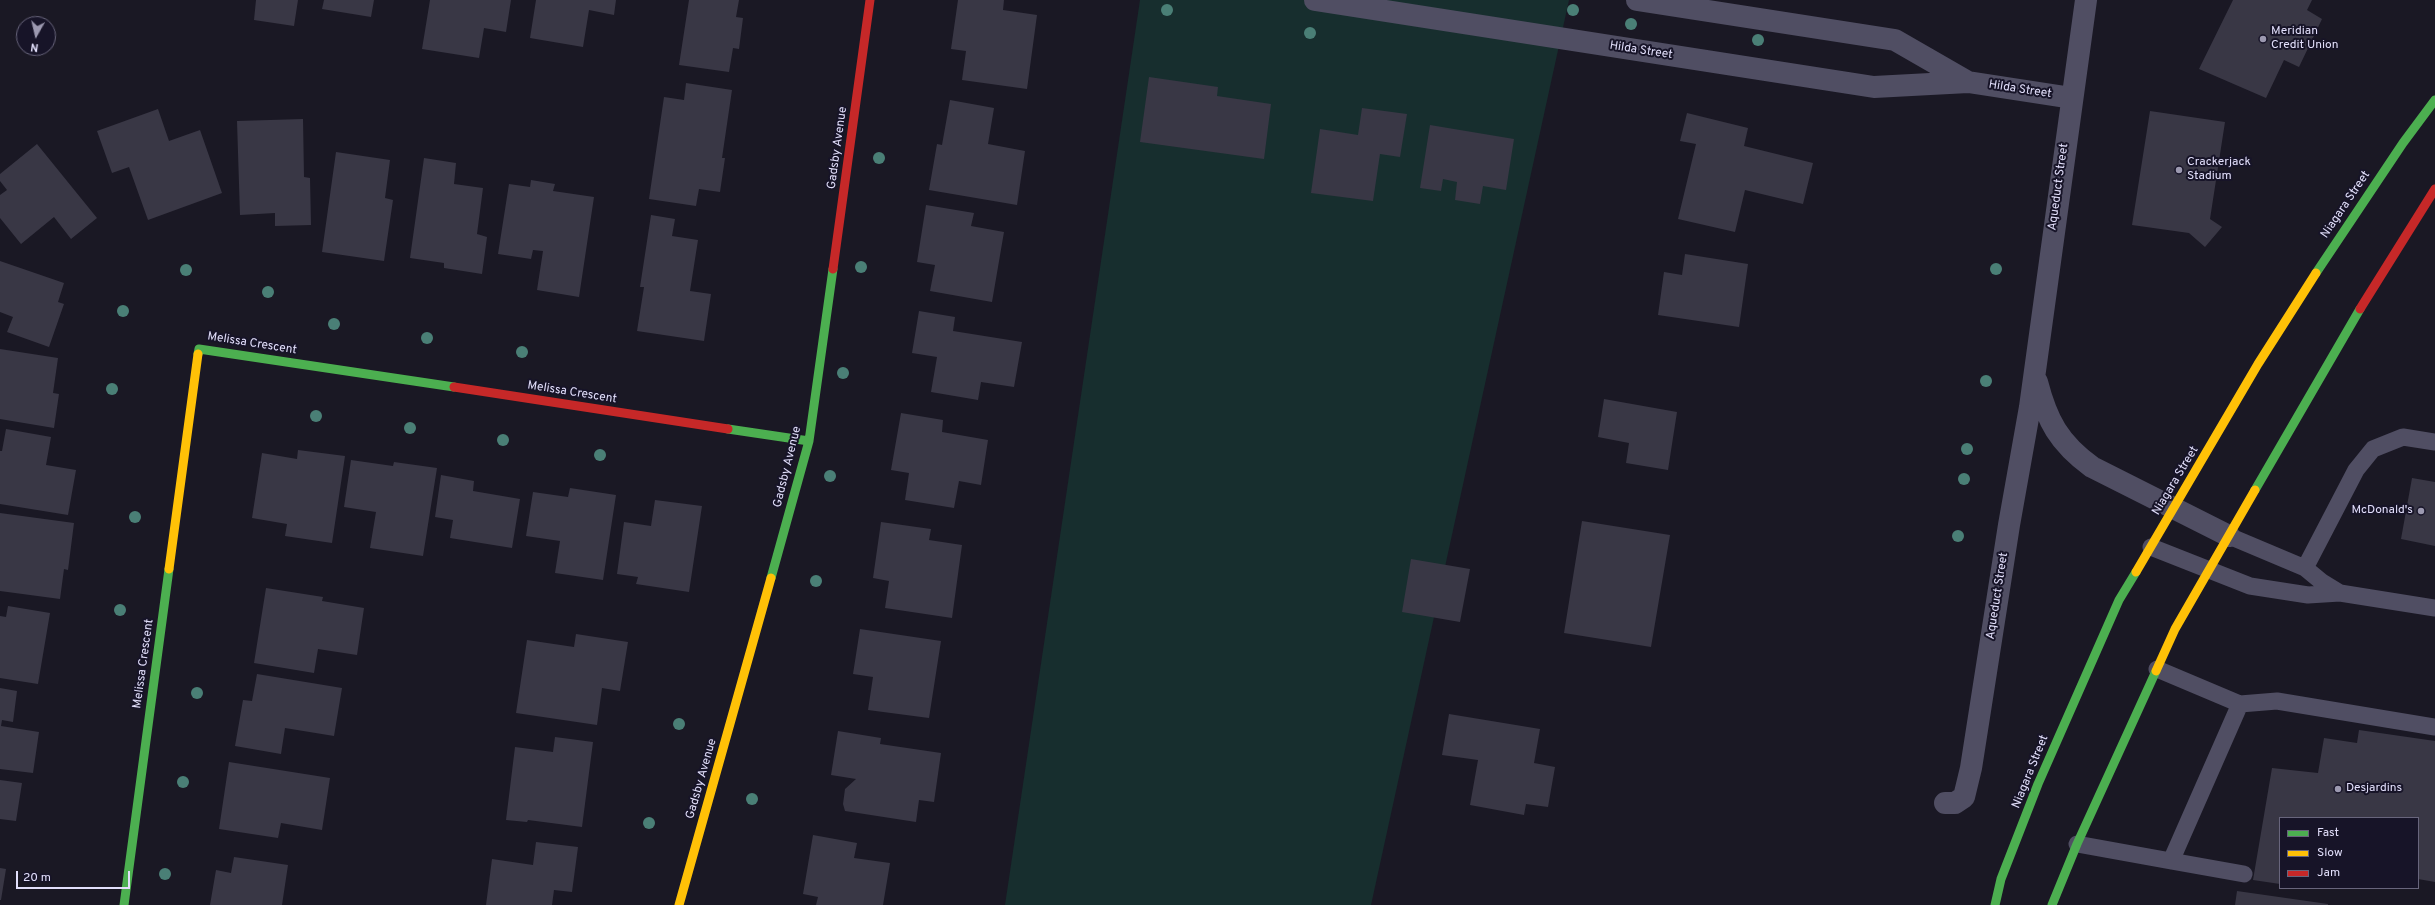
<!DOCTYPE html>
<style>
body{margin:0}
#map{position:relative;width:2435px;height:905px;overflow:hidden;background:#1a1824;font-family:Overpass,sans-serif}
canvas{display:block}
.legend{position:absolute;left:2279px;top:817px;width:140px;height:72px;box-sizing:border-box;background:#171428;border:1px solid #68657c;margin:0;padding:5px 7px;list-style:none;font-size:12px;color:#e2dffb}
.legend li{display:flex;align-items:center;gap:8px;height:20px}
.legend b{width:20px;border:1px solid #68657c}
.north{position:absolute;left:16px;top:16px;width:40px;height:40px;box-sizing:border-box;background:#171428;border:1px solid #68657c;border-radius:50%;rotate:188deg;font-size:11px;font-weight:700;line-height:16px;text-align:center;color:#e2dffb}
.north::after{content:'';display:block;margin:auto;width:14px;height:18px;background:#9c99b0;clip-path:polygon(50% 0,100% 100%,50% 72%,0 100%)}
.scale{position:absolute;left:16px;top:871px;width:114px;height:18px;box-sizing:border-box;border:2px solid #e2dffb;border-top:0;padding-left:5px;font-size:12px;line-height:14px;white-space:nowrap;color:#e2dffb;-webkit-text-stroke:3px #171428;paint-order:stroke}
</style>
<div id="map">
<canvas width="2435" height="905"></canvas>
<ul class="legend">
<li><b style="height:5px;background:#4caf50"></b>Fast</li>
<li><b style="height:5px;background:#ffc107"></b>Slow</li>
<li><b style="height:5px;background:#c62828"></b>Jam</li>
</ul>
<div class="north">N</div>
<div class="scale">20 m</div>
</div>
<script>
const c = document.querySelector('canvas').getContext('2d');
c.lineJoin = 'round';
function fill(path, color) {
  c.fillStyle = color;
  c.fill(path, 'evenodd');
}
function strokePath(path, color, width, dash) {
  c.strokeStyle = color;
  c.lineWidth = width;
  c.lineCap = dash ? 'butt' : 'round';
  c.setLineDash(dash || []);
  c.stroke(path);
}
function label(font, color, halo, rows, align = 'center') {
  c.font = font + ' Overpass,sans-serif';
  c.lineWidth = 4;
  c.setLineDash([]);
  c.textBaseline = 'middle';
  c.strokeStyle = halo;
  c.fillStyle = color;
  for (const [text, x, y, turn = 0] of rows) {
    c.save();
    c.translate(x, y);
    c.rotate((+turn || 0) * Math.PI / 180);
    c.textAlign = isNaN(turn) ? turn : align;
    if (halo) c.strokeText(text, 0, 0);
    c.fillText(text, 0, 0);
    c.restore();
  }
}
fill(new Path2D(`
 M1140,0h429l-198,905h-366z`), '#172e2e');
fill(new Path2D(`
 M256,0h42l-4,26 -40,-6z
 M324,0h50l-3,17 -49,-8z
 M430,0h81l-5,32 -22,-4 -5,30 -57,-9z
 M536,0h80l-2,15 -25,-5 -6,37 -53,-9z
 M689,0h50l-3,17 7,1 -4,31 -6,-1 -4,24 -50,-7z
 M958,0h46l-1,10 34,5 -10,74 -65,-9 4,-29 -15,-2z
 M2233,0h79l-5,10 15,9 -23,48 -15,-7 -18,38 -67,-29z
 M1149,77l69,10 -1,9 54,8 -7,55 -124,-17z
 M686,83l46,7 -10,68h3l-5,34 -21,-3 -3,17 -47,-7 15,-102 20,3z
 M950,100l44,8 -6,36 37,7 -8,54 -88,-15 8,-46 5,1z
 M1362,108l45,6 -7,43 -20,-3 -7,47 -62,-8 9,-64 38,6z
 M158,109l11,32 31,-11 22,63 -74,27 -19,-53 -17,6 -15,-42z
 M2150,111l75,11 -15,97 12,8 -17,20 -16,-14 -57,-8z
 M1687,113l61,15 -4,18 69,17 -10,41 -58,-14 -10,42 -57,-13 18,-75 -16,-3z
 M303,119l1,58 6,1 1,47 -36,1v-13l-35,2 -3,-94z
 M1430,125l84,14 -8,51 -23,-4 -3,18 -25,-4 2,-18 -14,-3 -2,12 -21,-3z
 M37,144l60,74 -26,21 -17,-22 -33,27 -21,-26v-23l7,-5 -7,-9v-7z
 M336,152l54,8 -5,38 8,2 -9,61 -62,-9z
 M424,158l32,5 -2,21 29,4 -6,46 10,3 -5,37 -38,-6v-5l-34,-5z
 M531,180l24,4 -2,7 41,6 -15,100 -42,-7 6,-39 -10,-1 -2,9 -33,-5 11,-70 21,3z
 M926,205l48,8 -3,13 33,6 -12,70 -62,-11 5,-26 -18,-3z
 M651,215l24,4 -3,17 26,4 -8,51 21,3 -7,47 -67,-10 7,-44h-4z
 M1685,254l63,10 -9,63 -81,-12 6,-43 18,3z
 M0,261l64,22 -6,19 6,2 -15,43 -42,-15 6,-15 -13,-5z
 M919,311l36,6 -2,14 69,11 -8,45 -33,-5 -3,18 -47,-8 6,-35 -25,-4z
 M0,349l58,9 -5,35 6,1 -5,34 -54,-9z
 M1604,399l73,13 -9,58 -42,-7 3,-20 -31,-6z
 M901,413l42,7 -1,12 46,8 -7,45 -22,-4 -5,27 -49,-8 4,-27 -18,-3z
 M6,429l45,8 -5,28 30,5 -8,45 -68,-11v-53h2z
 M298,450l47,6 -13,87 -47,-7 2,-12 -35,-6 10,-65 35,6z
 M351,460l42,6 1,-4 43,6 -14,88 -53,-8 6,-36 -32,-5z
 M441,475l33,6 -1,10 47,8 -8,49 -62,-10 3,-18 -18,-3z
 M2412,478l23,4v64l-34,-7z
 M570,488l46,7 -13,85 -48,-7 5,-32 -34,-5 7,-44 35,5z
 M655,500l47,6 -13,86 -53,-8 2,-7 -21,-3 7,-52 27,4z
 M0,513l74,10 -6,47 -4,-1 -4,30 -60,-8z
 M1582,521l88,14 -19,112 -87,-14z
 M881,522l50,7 -2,11 33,5 -10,73 -67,-10 4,-27 -16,-3z
 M1411,559l59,10 -10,53 -58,-10z
 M266,588l57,9 -1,4 42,7 -7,47 -39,-6 -4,24 -60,-10z
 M8,606l42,7 -12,71 -38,-6v-62l6,1z
 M860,629l81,12 -12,77 -61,-8 5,-33 -20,-3z
 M576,634l52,8 -8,49 -18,-3 -5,37 -81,-12 11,-73 47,7z
 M257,674l85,14 -8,48 -49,-8 -4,26 -46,-8 8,-46 9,1z
 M0,688l17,3 -4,31 -11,-2 -1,6 38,6 -6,41 -33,-4z
 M1449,714l91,15 -6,34 21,4 -7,40 -22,-3 -2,11 -54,-10 8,-45 -36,-5z
 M2359,730l76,11v141l-17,-3v-61h-138v66l-27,-4 19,-112 46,5 6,-35 33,5z
 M838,731l43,7 -1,6 61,9 -7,49 -15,-2 -3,22 -71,-11 -2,-7 2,-15 11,-10 -25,-4z
 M555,737l38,5 -11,85 -54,-7 -1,2 -21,-2 9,-73 38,5z
 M229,762l101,16 -8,52 -41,-7 -3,15 -59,-9z
 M0,780l22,3 -6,38 -16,-2z
 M813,835l44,8 -3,15 36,5 -7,42h-67l2,-8 -15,-3z
 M536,842l42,5 -6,45 -18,-2 -2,15h-66l6,-46 41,6z
 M234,857l54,8 -6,40h-72l6,-35 15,3z
 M0,868l6,1 -5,31h-1z
 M2237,891l91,13v1h-93z`), '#393745');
strokePath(new Path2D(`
 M2229,536l76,32 17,14 18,11
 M2151,547l99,39 58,9 32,-2 95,15
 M2305,568l51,-98 17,-21 30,-12 32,5
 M2240,704l37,-3 158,26
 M2077,844l94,17 69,-157 -83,-35
 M2171,861l73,13`), '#504e63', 17);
strokePath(new Path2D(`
 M1315,0l559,87 94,-5 104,16
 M1637,0l258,40 73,42
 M2037,382c10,39 22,61 55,85l137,69
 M1945,803h10l9,-6 7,-29 38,-243 21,-118 56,-407`), '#504e63', 22);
strokePath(new Path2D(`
 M2316,273l87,-130 32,-43
 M198,354l1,-5 255,38
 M728,429l81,12
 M2255,490l105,-181
 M771,578l38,-137 24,-172
 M124,905l45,-336
 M1995,905l6,-26 37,-95 81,-184 17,-28
 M2052,905l25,-61 79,-173`), '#4caf50', 9);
strokePath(new Path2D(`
 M169,569l29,-215
 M2136,572l122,-208 58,-91
 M2156,671l19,-42 80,-139
 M679,905l92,-327`), '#ffc107', 9);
strokePath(new Path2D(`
 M833,269l37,-269
 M2360,309l75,-120
 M454,387l274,42`), '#c62828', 9);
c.fillStyle = '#4a7f76';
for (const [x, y] of [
 [1167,10],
 [1573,10],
 [1631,24],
 [1310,33],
 [1758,40],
 [879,158],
 [861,267],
 [1996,269],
 [186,270],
 [268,292],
 [123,311],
 [334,324],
 [427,338],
 [522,352],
 [843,373],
 [1986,381],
 [112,389],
 [316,416],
 [410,428],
 [503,440],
 [1967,449],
 [600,455],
 [830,476],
 [1964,479],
 [135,517],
 [1958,536],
 [816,581],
 [120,610],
 [197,693],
 [679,724],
 [183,782],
 [752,799],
 [649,823],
 [165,874]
]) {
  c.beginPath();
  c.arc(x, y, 6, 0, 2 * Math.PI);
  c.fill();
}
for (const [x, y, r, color] of [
 [2263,39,4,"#9c99b0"],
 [2179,170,4,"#9c99b0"],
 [2421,511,4,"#9c99b0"],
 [2338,789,4,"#9c99b0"]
]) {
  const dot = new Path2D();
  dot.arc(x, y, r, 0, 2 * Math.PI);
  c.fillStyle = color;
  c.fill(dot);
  strokePath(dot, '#171428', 1.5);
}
label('12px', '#e2dffb', '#171428', [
 ["Meridian",2271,32],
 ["Credit Union",2271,46],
 ["Crackerjack",2187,163],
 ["Stadium",2187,177],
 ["McDonald's",2413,511,"right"],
 ["Desjardins",2346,789]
], 'left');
label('12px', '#e2dffb', '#171428', [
 ["Hilda Street",1641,51,9],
 ["Hilda Street",2020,90,9],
 ["Gadsby Avenue",838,148,-82],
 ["Aqueduct Street",2059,187,-82],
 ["Niagara Street",2346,205,-56],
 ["Melissa Crescent",252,344,9],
 ["Melissa Crescent",572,393,9],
 ["Gadsby Avenue",788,467,-76],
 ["Niagara Street",2176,481,-59],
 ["Aqueduct Street",1998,596,-81],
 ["Melissa Crescent",144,664,-82],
 ["Niagara Street",2031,772,-68],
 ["Gadsby Avenue",702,779,-74]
]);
</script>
